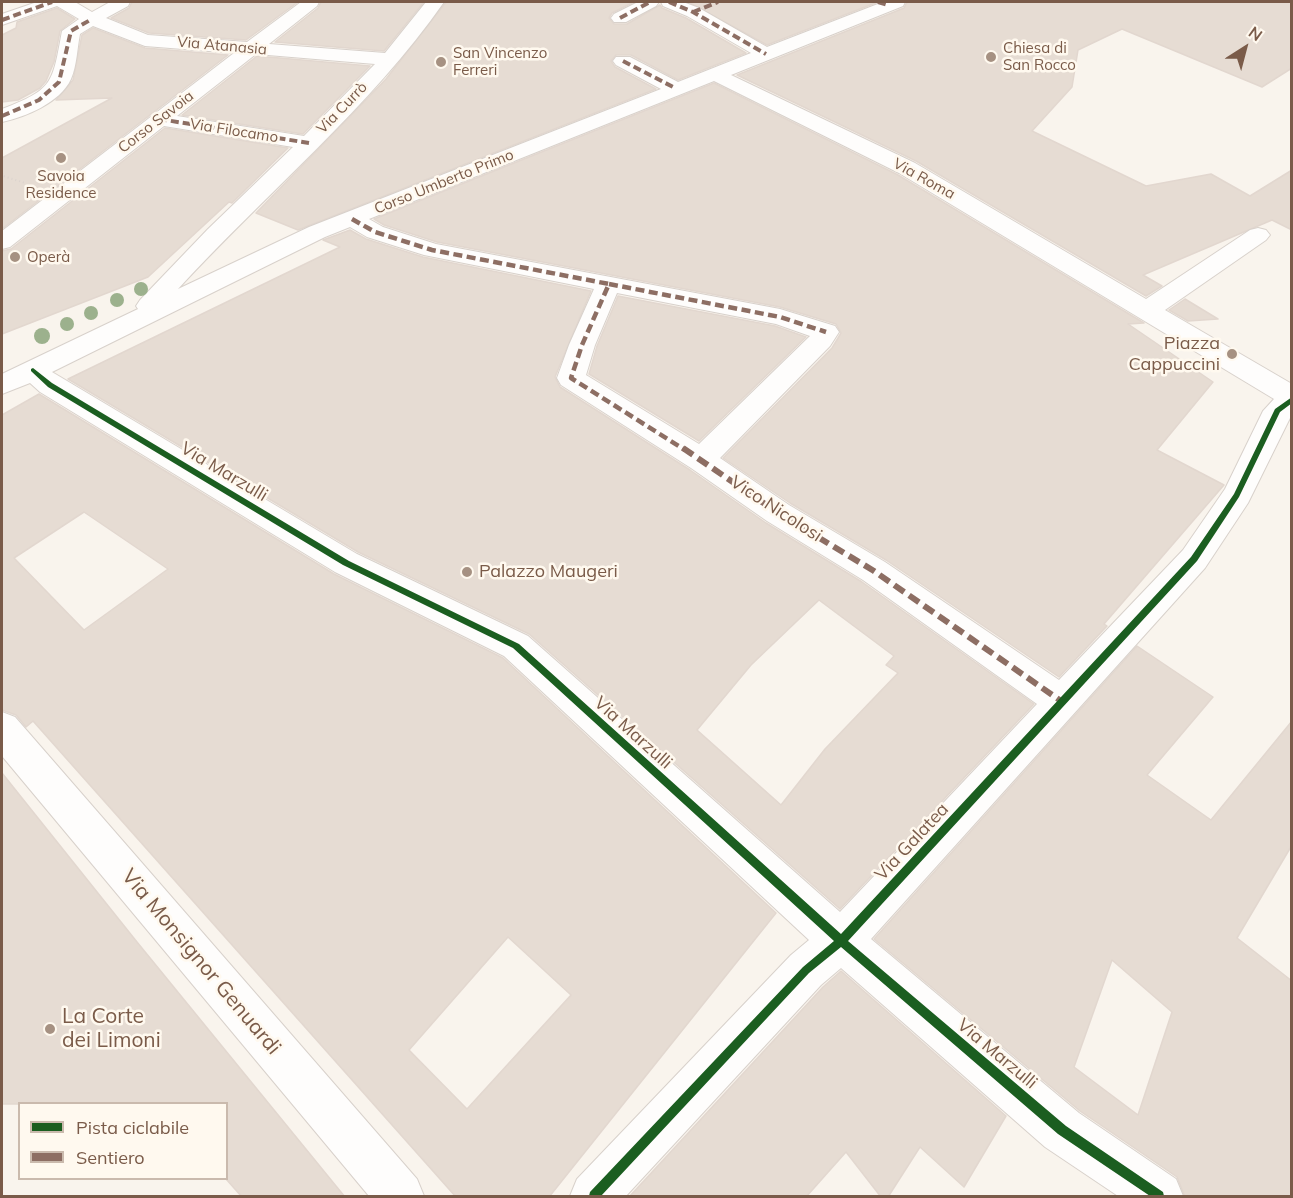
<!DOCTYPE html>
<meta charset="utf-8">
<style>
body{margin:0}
#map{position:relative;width:1293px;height:1198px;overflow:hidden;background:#f9f4ed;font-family:Mulish,sans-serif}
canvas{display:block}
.frame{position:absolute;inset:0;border:3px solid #7a5b49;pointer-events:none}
.legend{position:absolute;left:18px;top:1102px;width:210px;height:78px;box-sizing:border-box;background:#fff9ef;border:2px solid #cabaad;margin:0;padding:8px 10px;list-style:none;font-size:18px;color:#7a5b49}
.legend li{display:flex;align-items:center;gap:12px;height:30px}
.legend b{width:30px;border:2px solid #cabaad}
.north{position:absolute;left:1215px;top:18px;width:60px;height:60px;-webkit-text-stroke:4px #fff9ef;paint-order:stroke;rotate:36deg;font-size:16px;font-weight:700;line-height:24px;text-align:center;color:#7a5b49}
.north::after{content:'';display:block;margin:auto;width:21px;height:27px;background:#7a5b49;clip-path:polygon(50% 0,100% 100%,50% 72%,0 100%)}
</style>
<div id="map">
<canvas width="1293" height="1198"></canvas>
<div class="frame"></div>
<ul class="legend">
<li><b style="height:8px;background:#1b5e20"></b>Pista ciclabile</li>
<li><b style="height:8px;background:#8d6e63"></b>Sentiero</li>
</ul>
<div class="north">N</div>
</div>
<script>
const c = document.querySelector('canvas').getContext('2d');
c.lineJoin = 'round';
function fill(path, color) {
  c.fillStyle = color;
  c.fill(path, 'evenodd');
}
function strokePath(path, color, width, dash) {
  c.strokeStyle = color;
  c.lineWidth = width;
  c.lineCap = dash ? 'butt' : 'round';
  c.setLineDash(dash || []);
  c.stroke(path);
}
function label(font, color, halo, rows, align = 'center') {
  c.font = font + ' Mulish,sans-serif';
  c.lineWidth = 5;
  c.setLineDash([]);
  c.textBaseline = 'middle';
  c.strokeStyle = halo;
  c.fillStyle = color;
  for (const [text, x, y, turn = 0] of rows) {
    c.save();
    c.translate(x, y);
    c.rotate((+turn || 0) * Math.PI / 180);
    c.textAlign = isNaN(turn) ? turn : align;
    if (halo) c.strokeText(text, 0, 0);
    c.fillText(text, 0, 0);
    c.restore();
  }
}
const building = new Path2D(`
 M132,2h166l-52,38 -97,-7 -38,-15 18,-10z
 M321,2h103l-40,49 -109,-9 43,-34z
 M446,2h188l-22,11 -3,5 5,6h13l33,-19 2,3 24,10 60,35 -68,27 -47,-25h-15l-5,6 4,6 41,22 -358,141 -42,-17 130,-134z
 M688,2h190l-111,43z
 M907,2h385v66l-30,19 -140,-58 -44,21 -6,37 -40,44 114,55 65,-12 39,22 42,-26v60l-20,-10 -129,55 19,11 -16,10 -230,-135 -179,-86 167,-67z
 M57,8l18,11 -15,12 -6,31 -8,19 -6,7 -22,12 -16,2v-67l14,-7 1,-6z
 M93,28l52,20 83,7 -226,174v-71l110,-60 -56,2 17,-20 9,-45z
 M257,56l113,10 -67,68 -121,-19z
 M714,83l184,92 246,148 -16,1 85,58 -56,68 67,35 -120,139 3,2 -48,51 -173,-117 -96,-57 -67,-45 109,-110 9,-15 -5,-9 -56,-17 -343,-65 -53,-17 -10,-6z
 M165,128l123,20 -56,55 -3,-1 -81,75 -146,57v-83l9,-2z
 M350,230l16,9 57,18 168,34 -36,86 5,10 130,83 76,53 96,59 172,122 -194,205 -311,-275 -171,-82 -290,-173 272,-132 -17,-7zM819,600l75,56 -8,9 12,8 -73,76 -44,56 -84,-75 54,-65z
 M618,296l157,30 31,11 -107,104 -110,-67 8,-28z
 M1185,299l33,20 -30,2 -19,-11z
 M39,394l295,180 169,84 273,255 -227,284h-93l-423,-476 -7,6 -10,-12 -14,-5v-295zM84,512l84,57 -84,61 -70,-72zM508,937l63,58 -104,114 -58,-59z
 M1137,646l76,51 -66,78 64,45 81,-99v124l-55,93 55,43v216h-107l-8,-20 -97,-66 -206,-172zM1112,960l60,52 -34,103 -64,-48z
 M2,773l135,169 208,255h-103l-16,-18v-75h-224z
 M841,971l165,145 -42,71 -44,-40 -32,50h-7l-35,-45 -40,45h-177l194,-210z`);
fill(building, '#e6dcd3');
strokePath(building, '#e2d7cf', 1.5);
const minor = new Path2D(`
 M37,2h38l17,10 18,-10h20l-2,4 -22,12 42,17 99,7 54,-40h18l-2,4 -48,38 116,9 41,-51h18c-72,104 -180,193 -266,287l131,-62 352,-138 -45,-24 -3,-4 3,-4h14l48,25 73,-29 -64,-37 -24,-10 -2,-4h22l16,6 68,39 116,-45h22l-2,4 -172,69 184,88 231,136 104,-69 8,-2 8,2 4,5 -4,5 -101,70 127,74v30l-44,89 -43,65 -334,371 208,174 97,66 7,17h-65l-73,-49 -204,-179 -20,17 -195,211h-56l7,-17 214,-224 18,-15 -305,-284 -169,-84 -295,-180 -10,-9 -28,11v-20l136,-65 -2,-3 4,-6 68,-71 85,-82 -129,-21 -154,121 -8,2v-18l232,-178 -89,-7 -52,-20 -13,8c-3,15 -3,31 -9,45 -11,24 -46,38 -69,43v-13c52,-20 50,-25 60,-78l17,-12 -22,-13 -55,19v-11zM256,54l119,10 -71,72 -127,-20zM714,81l185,92 375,226 -11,12 -38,78 -42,61 -124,130 -174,-118 -96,-57 -69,-47 110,-112 9,-14 -4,-6 -55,-17 -344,-65 -53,-17 -14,-8zM350,227l17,10 57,18 170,34 -25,56 -12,33 4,7 130,83 76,53 96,59 174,124 -197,208 -312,-276 -171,-82 -305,-182 273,-135zM617,293l159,31 34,12 -111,108 -113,-69 9,-30z
 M638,2h21l-3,4 -30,16h-12l-3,-4 3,-4z
 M2,712l13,5 402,462 7,17h-55l-367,-440z`);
strokePath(minor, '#d8d1cb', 2);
strokePath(new Path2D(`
 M2,173l1,3 22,7`), '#dbd3ce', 2, [1, 3]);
fill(minor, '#fefdfc');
strokePath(new Path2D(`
 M669,2l24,10 73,42
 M878,2l10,3
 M693,12l25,-10
 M620,18l30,-16
 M2,20l50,-18
 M623,61l52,27
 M2,116l37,-16 20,-18 12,-51 21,-12
 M159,119l150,24`), '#8d6e63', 4, [8, 4]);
strokePath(new Path2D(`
 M352,219l23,13 57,18 177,34 -27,61 -11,33 114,72
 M609,284l171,33 46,15`), '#8d6e63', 4.5, [9, 4.5]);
strokePath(new Path2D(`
 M683,448l95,65 96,58 187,130`), '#8d6e63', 6, [12, 6]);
fill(new Path2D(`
 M33,368l19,15 297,178 170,83 322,290 350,-377 43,-63 41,-85 17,-12v6l-12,9 -41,85 -42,64 -349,380 218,185 97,66 1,4h-14l-92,-62 -217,-187 -32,26 -208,223h-12l1,-4 213,-225 31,-26 -321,-293 -170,-83 -295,-178 -17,-16v-2z`), '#1b5e20');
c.fillStyle = '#9cb18d';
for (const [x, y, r] of [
 [141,289,7],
 [117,300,7],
 [91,313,7],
 [67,324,7],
 [42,336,8]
]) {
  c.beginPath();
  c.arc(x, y, r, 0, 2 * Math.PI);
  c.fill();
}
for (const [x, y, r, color] of [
 [991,57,6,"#a69182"],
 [441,62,6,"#a69182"],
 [61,158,6,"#a69182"],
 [15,257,6,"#a69182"],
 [1232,354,6,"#a69182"],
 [467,572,6,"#a69182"],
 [50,1029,6,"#a69182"]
]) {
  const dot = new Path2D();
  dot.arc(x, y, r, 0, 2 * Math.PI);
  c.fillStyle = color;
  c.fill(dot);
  strokePath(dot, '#fff9ef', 2);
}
label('15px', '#7a5b49', '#fff9ef', [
 ["Via Atanasia",222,46,5],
 ["Via Currò",342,108,-46],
 ["Corso Savoia",156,122,-38],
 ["Via Filocamo",234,131,9],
 ["Via Roma",924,179,29],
 ["Corso Umberto Primo",444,182,-22]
]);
label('15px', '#7a5b49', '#fff9ef', [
 ["Chiesa di",1003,48],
 ["San Rocco",1003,65],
 ["San Vincenzo",453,53],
 ["Ferreri",453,70],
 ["Savoia",61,176,"center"],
 ["Residence",61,193,"center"],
 ["Operà",27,257]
], 'left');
label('18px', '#7a5b49', '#fff9ef', [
 ["Piazza",1220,344],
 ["Cappuccini",1220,365],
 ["Palazzo Maugeri",479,572,"left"]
], 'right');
label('18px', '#7a5b49', '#fff9ef', [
 ["Via Marzulli",224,472,31],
 ["Vico Nicolosi",776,509,33],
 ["Via Marzulli",633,733,42],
 ["Via Galatea",912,842,-47],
 ["Via Marzulli",997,1054,40]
]);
label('21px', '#7a5b49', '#fff9ef', [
 ["Via Monsignor Genuardi",201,962,50]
]);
label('21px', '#7a5b49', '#fff9ef', [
 ["La Corte",62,1017],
 ["dei Limoni",62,1041]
], 'left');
</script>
